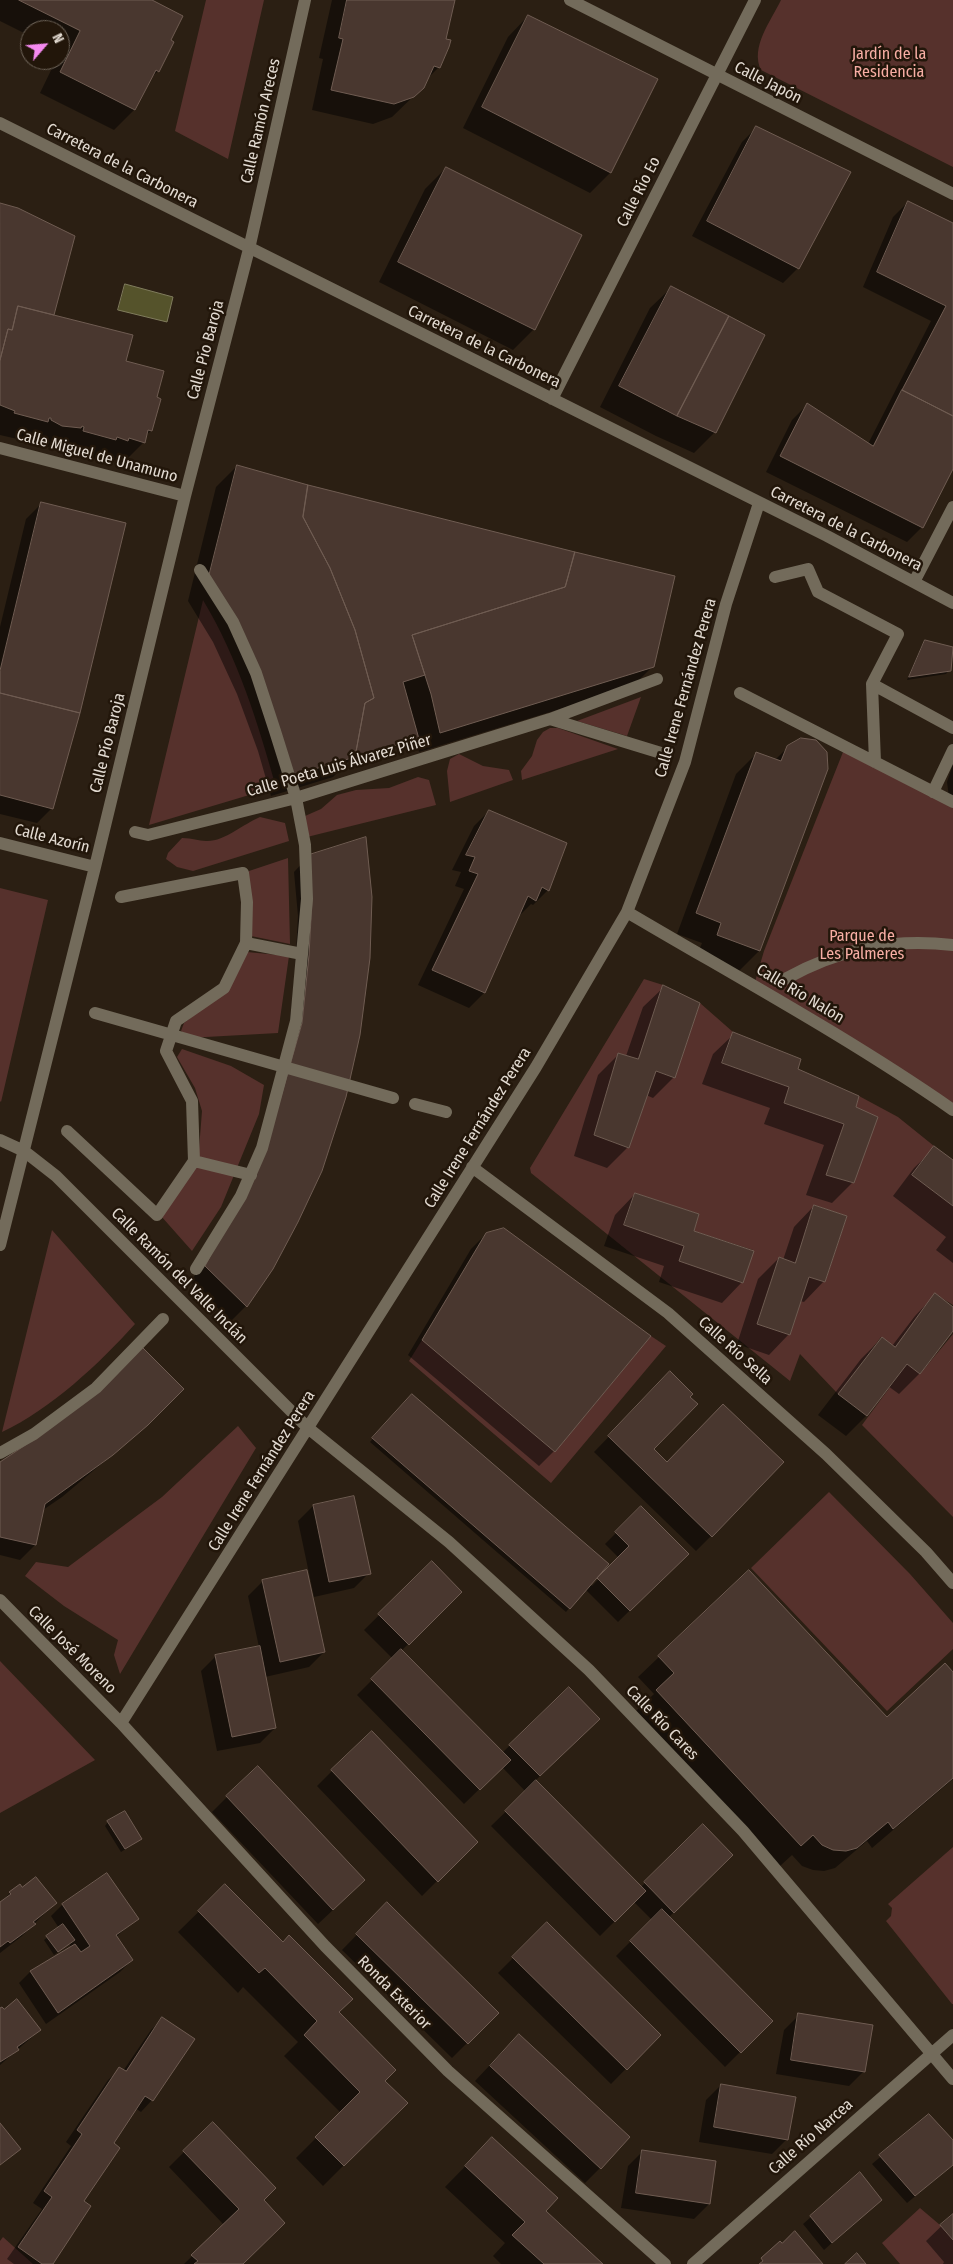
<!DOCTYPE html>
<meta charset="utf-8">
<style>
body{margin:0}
#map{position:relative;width:953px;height:2264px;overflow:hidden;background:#2b1f13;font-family:"Fira Sans Condensed",sans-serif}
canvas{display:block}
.north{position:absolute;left:20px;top:20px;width:50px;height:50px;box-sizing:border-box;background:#22160a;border:1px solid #6f655a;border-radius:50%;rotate:63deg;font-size:14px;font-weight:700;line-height:20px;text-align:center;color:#e3dbd2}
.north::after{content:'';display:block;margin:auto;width:18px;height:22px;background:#f489ef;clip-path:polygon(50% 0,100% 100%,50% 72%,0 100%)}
</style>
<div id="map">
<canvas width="953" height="2264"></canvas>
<div class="north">N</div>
</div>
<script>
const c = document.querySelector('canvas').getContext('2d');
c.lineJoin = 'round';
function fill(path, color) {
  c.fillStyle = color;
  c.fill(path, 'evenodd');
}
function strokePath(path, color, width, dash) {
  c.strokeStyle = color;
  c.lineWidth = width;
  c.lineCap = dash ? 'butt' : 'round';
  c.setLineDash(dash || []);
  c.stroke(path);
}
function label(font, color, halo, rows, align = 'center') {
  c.font = font + ' "Fira Sans Condensed",sans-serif';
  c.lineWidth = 5;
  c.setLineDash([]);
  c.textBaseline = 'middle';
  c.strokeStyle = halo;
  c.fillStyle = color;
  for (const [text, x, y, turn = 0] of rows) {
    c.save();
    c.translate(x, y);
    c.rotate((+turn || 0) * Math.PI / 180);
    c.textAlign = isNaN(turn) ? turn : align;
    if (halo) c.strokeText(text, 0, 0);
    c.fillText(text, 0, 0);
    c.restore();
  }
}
fill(new Path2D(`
 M206,0h58l-36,159 -53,-28z
 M781,0h172v167l-192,-97c-11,-23 10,-49 20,-70z
 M203,600c35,58 55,123 73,187l-127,38z
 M641,697l-14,39 -50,-15z
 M550,728h8l60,21 -96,31 -1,-9 11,-15 5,-16 6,-8z
 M845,747l108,55v308l-199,-125 10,-34z
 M459,754l24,12 26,4 4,10 -63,22 -3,-31 3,-12z
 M418,777l11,3 7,25 -129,32 -2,-21 16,-7 16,-14 19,-5 33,-2z
 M260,817l25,6 4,18 -96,30 -16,-4 -11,-8 2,-6 14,-15c11,0 16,3 24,3 18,1 37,-17 54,-24z
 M288,858l2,86 -44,-9 -3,-62z
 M0,888l48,12 -47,202 -1,-1z
 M247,952l42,4 -11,77 -90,5 -7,-7 3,-8 35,-28z
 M644,979l19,6 -25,74 -20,-6 -24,82 35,13 27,-77 18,7 26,-75 33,29 -11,31 67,24 -5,16 60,21 -18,51 28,8 2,-76 3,-11 39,21 36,29 -21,29 40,31v99l-18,-11 -40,53 -14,-10 -43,57 -38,-40 -10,27 -259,-208 -1,-5zM635,1193l64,21 -5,17 59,19 -10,33 -64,-22 5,-15 -60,-21zM814,1205l33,11 -22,66 -16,-5 -19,58 -33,-12 22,-66 16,6z
 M182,1049l49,17 33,19 -5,29 -38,93 -29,44 -31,-35 38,-67 3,-38 -7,-23 -18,-31z
 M52,1230l83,94c-36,40 -84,85 -133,108z
 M953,1334v183l-91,-92 45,-61 13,10z
 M651,1336l15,10 -115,137 -142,-122 13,-21 133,112z
 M238,1426l18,22 -136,226 -6,-19 4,-15 -54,-34 -39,-30 11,-14 32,5 94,-70z
 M829,1492l81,82 43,49v26l-66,62 -136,-143z
 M0,1661l95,99 -95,53z
 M953,1847v157h-1l-66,-83 5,-5 1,-8 -4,-4z
 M920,2208l20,17 13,15v24h-53l-18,-21z
 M3,2237l30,27h-33v-23z`), '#56312c');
const water = new Path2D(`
 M125,284l48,13 -6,25 -49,-12z`);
fill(water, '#55532b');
strokePath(water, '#807c5d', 1);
fill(new Path2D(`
 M0,0h149l20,41 -11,30 -9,9 -15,30 -20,20 -74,-37 16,-33h4v-30h-30v6l-30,-15z
 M332,0h122l-15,67 -12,12 -4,8 -31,30 -19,7 -61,-14 11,-51 -4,-1z
 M528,16l129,64 -47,93 -20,20 -127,-65 45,-91z
 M757,127l41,141 -15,15 -91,-47 50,-94z
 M446,168l88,161 -21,21 -134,-68 46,-93z
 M908,202l45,23v241l-31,61 -15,15 -141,-70 26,-52 15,-15 61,39 63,-123 -68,-34 30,-70z
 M0,204l74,32 -21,80 71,46 31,36 5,2 -9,31 -6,5 -1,6 -21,21 -15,-5 -2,2 -9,-2 -2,1 -32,-8 1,-4 -3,-1 -2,2 -17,-2 -11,-5 1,-5 -6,5 -26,-6z
 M671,288l44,144 -21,21 -38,-17 -56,-29 50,-99z
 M237,466l416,200 -21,21 -213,65 -3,-13 -2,3 -64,18 -17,17 -62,19 -13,-45 -21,-57 -24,-52 -25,-41 28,-114z
 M41,504l11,304 -15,15 -37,-9v-187l26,-108z
 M925,641l28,7 -4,22 -3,4 -39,6 15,-35z
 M788,747l-29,204 -20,20 -42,-16 5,-12 -25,-9 59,-160 21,-21 18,7z
 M953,764v42l-4,-9 -2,-15z
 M489,811l59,79 -15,15 -2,-1 -11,11 -1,-1 -35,79 -15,15 -51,-23 46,-96 -9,-3 6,-14 -9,-2 22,-44z
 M365,839l-119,467 -15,15 -40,-39 40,-70 21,-46 36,-127 7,-68 3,-55 -4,-44 15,-16z
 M664,987l10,90 -21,21 -7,-3 -18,52 -21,21 -33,-12 24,-81 21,-21 7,2 17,-49z
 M734,1034l63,36 58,38 -2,74 -21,21 -26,-8 18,-50 -60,-21 6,-16 -68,-24 11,-30z
 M935,1148l18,14v101l-17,-13 10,-13 -53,-41 21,-28z
 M635,1194l57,37 50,51 -20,21 -63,-21 5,-16 -60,-20 11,-31z
 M814,1206l10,75 -20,21 -4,-1 -11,33 -20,21 -32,-11 21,-65 21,-21 4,2 11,-33z
 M486,1234l163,102 -95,115 -15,15 -131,-111 63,-106z
 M935,1295l18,14v20l-34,45 -20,20 -11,-8 -22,30 -20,20 -28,-21 43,-56 21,-21 10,8 23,-30z
 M656,1388l-4,61 15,15 44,72 -15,15 -102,-99z
 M182,1389l-51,50 -69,58 -19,13 -8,35 -15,15 -20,-5v-91z
 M412,1395l180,191 27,-28 -14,-14 36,-36 46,46 -69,68 -33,-33 -19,23 -196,-170z
 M313,1506l56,67 -15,15 -40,9 -16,-76z
 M432,1563l29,29 -60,59 101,102 67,-65 29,30 -63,63 106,106 62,-61 28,29 -62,62 102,104 -46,46 -109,-111 36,-36 -18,-18 -34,34 -109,-110 35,-34 -24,-25 -38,37 -107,-109 36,-36 -29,-29z
 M263,1581l61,71 -15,15 -44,10 10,51 -15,15 -43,8 -16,-80 15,-15 43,-9 -11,-51z
 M659,1657l228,61 66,-44v105l-81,69 -5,-7 -32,27 -11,3 -11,-1 -11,-4 -10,-11 -12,11 -144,-155 18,-17 -16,-17z
 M332,1771l144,71 -54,54 -105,-110z
 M227,1797l122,98 -31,29 -106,-112z
 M108,1822l33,17 -20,13 -16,-26z
 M106,1875l31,43 -21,19 16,23 -12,12 -74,52 -27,-41 11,-11 41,-24 -2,-5 -15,12 -10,-15 15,-12 -8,-12 11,-11z
 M225,1886l112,127 46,68 23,22 -83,83 -27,-28 45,-45 -57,-57 14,-14 -55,-55 -5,6 -60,-61z
 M22,1888l33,15 -33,33 -22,17v-50l10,-10z
 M387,1904l110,109 -45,45 -110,-108z
 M547,1924l112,111 -48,49 -113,-111z
 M0,2010l40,20 -40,35z
 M799,2015l65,56 -15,15 -73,-12 8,-44z
 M162,2019l-10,81 -11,12 -6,-4 -23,35 -61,121h-37l-7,-5 35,-50 -9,-6 38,-57 -5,-4 42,-62 12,-11 3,2 28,-41z
 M504,2050l96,118 -15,15 -110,-102z
 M721,2085l66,54 -15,15 -73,-12 7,-42z
 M929,2116l24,26v23l-46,38 -35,-39z
 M213,2123l49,77 -21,64h-57l40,-39 -55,-58z
 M492,2139l52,72 58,53h-101l-8,-8 12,-13 -60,-56z
 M643,2151l66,53 -15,15 -73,-11 7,-42z
 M872,2207l-48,43 -21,-26 8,-7z
 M953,2215v49h-10l1,-2 -18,-21z`), '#0007');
const building = new Path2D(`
 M19,0h133l31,16 -12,24 3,2 -15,30 -3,-2 -21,40 -75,-38 20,-41z
 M347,0h108l-9,39 5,1 -2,7 -9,21 -6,-2 -10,22 -10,9 -20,7 -63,-14 12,-51 -4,-1z
 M528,15l130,64 -47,94 -129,-66z
 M756,126l95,46 -52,97 -92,-48z
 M446,167l136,68 -47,95 -137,-68z
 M908,201l45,22v193l-51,-26 44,-84 -69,-34z
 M0,203l18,5 57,28 -21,79 -36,-9 -6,24 -4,-1 -8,31z
 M671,286l58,30 -52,100 -58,-30z
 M18,306l115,29 -7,26 38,10 -7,26 4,2 -9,32 -4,-1 -3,13 -16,-5 -1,3 -11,-4 -1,3 -33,-9 1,-4 -2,-1 -1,2 -19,-2 -11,-6v-2h-2l-1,4 -34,-9 1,-2 -15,-6v-45l8,-31 4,1z
 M729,316l36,19 -49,98 -39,-17z
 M902,390l51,26v53l-30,59 -143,-72 27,-53 66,43z
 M237,465l71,20 -5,32 27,51 25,62 19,68 -9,5 -10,54 -64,19 -58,-155 -25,-41z
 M308,485l267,67 -10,35 -153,48 13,40 -22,7 16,57 -64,18 10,-54 9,-5 -19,-68 -25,-62 -27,-51z
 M41,502l85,21 -46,190 -80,-20v-22z
 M575,552l100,24 -21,91 -214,66 -9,-39 -19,-59 153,-48z
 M925,640l28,7 -2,24 -42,6z
 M0,693l80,20 -27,96 -53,-14z
 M801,738l15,2 11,12 1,17 -68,182 -43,-16 4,-12 -25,-10 60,-161 25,9 6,-15z
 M489,810l78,33 -18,48 -7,-4 -6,14 -8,-5 -43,97 -53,-23 46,-96 -9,-3 6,-14 -9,-2z
 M366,837l6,60 -2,61 -10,77 -14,62 -24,74 -24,51 -25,47 -26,38 -42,-41 61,-117 36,-126 7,-68 3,-55 -3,-45z
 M663,985l37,18 -25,75 -19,-7 -27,77 -35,-13 24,-82 20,6z
 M733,1032l68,27 -3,10 61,27 -3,11 22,10 -24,66 -28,-8 18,-51 -60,-21 5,-16 -67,-24z
 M934,1146l19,14v46l-41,-31z
 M635,1193l64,21 -5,17 60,20 -11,32 -64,-22 5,-15 -60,-21z
 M814,1205l33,11 -22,66 -16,-5 -19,58 -33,-11 22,-67 16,6z
 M504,1228l147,108 -96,116 -133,-112 64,-107z
 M935,1293l18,14v24l-33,43 -13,-10 -40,52 -29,-22 44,-57 13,10z
 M143,1348l41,41 -36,36 -35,30 -68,49 -9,41 -36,-8v-75l27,-18z
 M670,1371l23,23 -3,3 8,7 -44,45 13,13 56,-58 61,58 -72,75 -104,-101z
 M412,1394l197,170 -39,45 -198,-171z
 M354,1496l17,78 -42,8 -16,-77z
 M641,1506l48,48 -59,57 -33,-33 32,-32 -14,-14z
 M432,1561l30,31 -53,53 -31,-31z
 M307,1570l18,82 -45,10 -18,-82z
 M749,1570l138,147 58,-54 8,9v106l-60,51 -5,-7 -31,26 -11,3 -13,-1 -11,-5 -9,-10 -12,11 -145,-156 18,-17 -16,-17z
 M260,1646l16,82 -44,9 -17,-82z
 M401,1649l110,111 -31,30 -109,-111z
 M569,1687l31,32 -60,57 -31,-31z
 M372,1731l106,111 -40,40 -107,-112z
 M258,1766l107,114 -32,30 -107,-114z
 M536,1780l110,111 -31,31 -110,-111z
 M125,1811l17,28 -17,10 -18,-28z
 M703,1824l30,31 -59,58 -30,-31z
 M107,1873l32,46 -23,16 17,25 -75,53 -28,-42 45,-27 6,8 9,-6 -28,-42z
 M36,1877l21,26 -24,19 3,2 -26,19 -2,-2 -8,6v-45l11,-8 -2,-2 11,-8 2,3z
 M225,1884l58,58 6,-7 64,64 -14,13 57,58 -11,11 23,22 -64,63 -29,-29 45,-45 -56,-57 13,-14 -52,-53 -6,5 -61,-62z
 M387,1902l112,111 -31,31 -112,-110z
 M662,1909l111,112 -32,32 -111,-112z
 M547,1922l114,113 -34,35 -115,-113z
 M63,1924l12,16 -17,12 -12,-16z
 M17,1999l24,31 -24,17 2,3 -19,12v-54l2,-1 2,2z
 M798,2013l75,12 -8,47 -74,-12z
 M162,2017l33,22 -42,62 -8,-5 -31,47 6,5 -36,53 7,5 -38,58h-11l-24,-17 34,-50 -8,-6 38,-57 -5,-4 42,-63 7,4z
 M519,2034l111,103 -29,32 -111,-103z
 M721,2084l75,13 -8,43 -74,-13z
 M929,2114l24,26v25l-38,31 -36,-41z
 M213,2122l63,66 -12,12 21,23 -42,41h-49l4,-3 -7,-6 48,-46 -56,-58z
 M0,2123l21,26 -21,16z
 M492,2137l66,61 -12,13 57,53h-59l-32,-29 13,-13 -60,-56z
 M642,2150l74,11 -6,43 -74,-11z
 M860,2172l22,28 -50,43 -22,-27z
 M953,2214v26l-13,-15z
 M795,2231l28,33h-64l4,-3 -2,-3 19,-17 2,2z
 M857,2253l9,11h-21z`);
fill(building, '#49372f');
strokePath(building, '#6f5c52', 1);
strokePath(new Path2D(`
 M570,0l383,194
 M0,123l827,413 126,67
 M552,399l203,-399
 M0,448l185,48
 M775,577l33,-8 10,23 80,42 -26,50 81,44
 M914,582l39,-75
 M872,684l3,78
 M740,693l213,109
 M550,719l111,34
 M933,792l20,-42
 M135,832l13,3 148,-37 254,-79 107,-40
 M0,843l95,24
 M627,912c110,65 221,125 326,198
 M246,943l56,11
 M785,979c54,-30 106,-41 168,-34
 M95,1013l298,85
 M415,1104l31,8
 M67,1131l90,84 37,-54 -2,-60 -26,-50 10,-30 48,-33 22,-45 1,-41 -4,-29 -122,24
 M0,1140l24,11 32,25 252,252 141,114 140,128 154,161 210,248
 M194,1161l57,14
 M472,1167l196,146 158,141 100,98 27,31
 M0,1245l95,-378 90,-371 64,-247 56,-249
 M196,1269l45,-73 21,-48 34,-127 11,-122 -2,-54 -9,-47 -21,-67 -19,-58 -23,-51 -33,-52
 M0,1453l34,-19 62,-46 67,-69
 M0,1600l121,123 204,223 123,125 217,193
 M121,1723l415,-656 91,-155 58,-150 41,-158 33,-101
 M693,2264l260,-229`), '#736b5b', 12);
label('16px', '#f8aea4', '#22160a', [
 ["Jardín de la",889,55],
 ["Residencia",889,73],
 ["Parque de",862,937],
 ["Les Palmeres",862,955]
]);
label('16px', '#e3dbd2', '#22160a', [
 ["Calle Japón",768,83,27],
 ["Calle Ramón Areces",261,121,-77],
 ["Carretera de la Carbonera",122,166,27],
 ["Calle Río Eo",639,192,-63],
 ["Carretera de la Carbonera",484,347,26],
 ["Calle Pío Baroja",206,350,-75],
 ["Calle Miguel de Unamuno",97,456,15],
 ["Carretera de la Carbonera",846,529,27],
 ["Calle Irene Fernández Perera",686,688,-74],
 ["Calle Pío Baroja",108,743,-76],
 ["Calle Poeta Luis Álvarez Piñer",339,766,-16],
 ["Calle Azorín",52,839,14],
 ["Calle Río Nalón",800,994,31],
 ["Calle Irene Fernández Perera",478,1128,-58],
 ["Calle Ramón del Valle Inclán",179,1276,45],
 ["Calle Río Sella",735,1351,42],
 ["Calle Irene Fernández Perera",262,1471,-58],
 ["Calle José Moreno",72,1650,45],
 ["Calle Río Cares",662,1723,46],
 ["Ronda Exterior",394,1993,45],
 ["Calle Río Narcea",811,2137,-41]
]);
</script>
